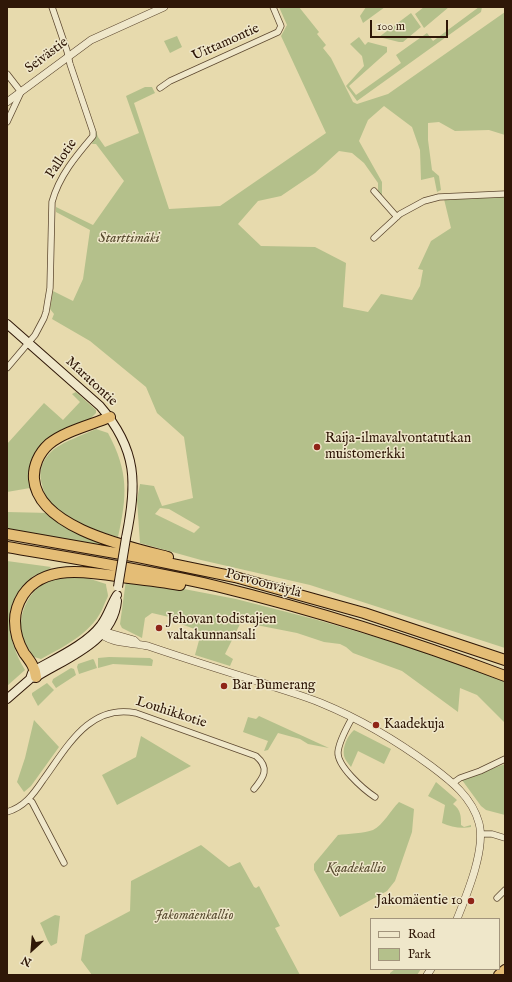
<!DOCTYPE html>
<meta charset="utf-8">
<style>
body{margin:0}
#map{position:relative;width:512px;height:982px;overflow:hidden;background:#e7daad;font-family:"IM FELL English",serif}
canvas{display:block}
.frame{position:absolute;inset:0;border:8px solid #2f1707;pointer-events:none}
.legend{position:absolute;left:370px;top:918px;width:130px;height:52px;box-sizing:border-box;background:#efe7ca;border:1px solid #a2947c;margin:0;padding:5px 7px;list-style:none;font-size:12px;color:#2f1707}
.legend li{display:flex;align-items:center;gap:8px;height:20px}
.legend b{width:20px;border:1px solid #a2947c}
.north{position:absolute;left:12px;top:930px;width:40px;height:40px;-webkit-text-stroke:3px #efe7ca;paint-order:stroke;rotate:206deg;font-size:11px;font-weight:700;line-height:16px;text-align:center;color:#2f1707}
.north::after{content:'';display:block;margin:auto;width:14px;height:18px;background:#2f1707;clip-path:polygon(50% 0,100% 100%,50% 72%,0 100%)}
.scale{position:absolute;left:370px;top:20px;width:78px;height:18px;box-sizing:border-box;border:2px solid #2f1707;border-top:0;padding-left:5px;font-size:12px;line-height:14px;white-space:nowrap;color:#2f1707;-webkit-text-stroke:3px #efe7ca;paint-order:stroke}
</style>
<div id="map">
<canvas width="512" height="982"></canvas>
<div class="frame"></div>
<ul class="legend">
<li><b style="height:5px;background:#efe7ca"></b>Road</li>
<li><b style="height:11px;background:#b4c08b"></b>Park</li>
</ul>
<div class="north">N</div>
<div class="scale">100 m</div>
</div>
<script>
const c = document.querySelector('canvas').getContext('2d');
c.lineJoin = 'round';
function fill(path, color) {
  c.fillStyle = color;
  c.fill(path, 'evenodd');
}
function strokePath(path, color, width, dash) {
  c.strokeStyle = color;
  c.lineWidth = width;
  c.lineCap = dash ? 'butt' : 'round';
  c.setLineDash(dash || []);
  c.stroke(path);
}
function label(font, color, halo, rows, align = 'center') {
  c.font = font + ' "IM FELL English",serif';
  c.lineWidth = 3;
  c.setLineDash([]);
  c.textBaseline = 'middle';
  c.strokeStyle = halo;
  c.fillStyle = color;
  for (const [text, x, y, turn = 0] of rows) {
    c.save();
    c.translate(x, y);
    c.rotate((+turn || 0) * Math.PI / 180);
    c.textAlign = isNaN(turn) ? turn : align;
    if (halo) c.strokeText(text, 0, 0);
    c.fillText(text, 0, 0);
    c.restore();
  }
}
fill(new Path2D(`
 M279,7h20l20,25 -2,2 9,11 -3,3 8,10 22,44 4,2 31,-10 117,-82v123l-16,-5 -34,1 -16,-9 -11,1v17l4,30 7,6 2,14 -4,2 -3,-15 -13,3 -1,-30 -8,-23 -28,-21 -16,14 -9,21 23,41v14l-4,-4v-9l-14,-20 -12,-10 -13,-2 -24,22 -34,23 -23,5 -20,23 23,22 54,1 31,16 -3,44 25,5 13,-18 31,6 8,-14 3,-16 -5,-1 13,-28 20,-13 -7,-29 61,-3v452l-195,-63 -109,-25 -61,-17 -3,-43 3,-16 14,2 8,20 31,-8 -9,-61 -27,-24 -11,-26 -56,-46 -38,-22 2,-5 -4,-5 3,-18 20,10 10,-22 7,-49 -34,-18v-5l37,18 31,-44 -28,-37h-4l4,-13 2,6 7,10 34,-14 -13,-37 19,-9h7l3,6 -21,10 35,106 51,-3 106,-73 -45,-97 6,-11zM160,508l9,1 31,18 -6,6 -39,-19z
 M366,7h19l-22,16 -3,-7z
 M424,7h25l-25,21 -9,-14z
 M479,7h3l-1,5 -124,89 -11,-15 18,-20 -2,-10 -12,-12 9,-7 6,8 3,-3 19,5v5l-38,34 7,9 45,-32 -5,-8 31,-22 6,8z
 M411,13l10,14 -18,15h-4l-20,-5z
 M177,36l5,11 -12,6 -6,-12z
 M76,392l20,18v3l-5,5v3l-24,11 -34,34 -3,22 -23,4v-48l37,-41 19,17 17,-18 -8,-8z
 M96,429l12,4c21,39 19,63 10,104 -23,-7 -55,-16 -70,-36 -4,-6 -5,-14 -7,-20 -2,-12 2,-22 11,-30 8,-8 33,-17 44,-22z
 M7,512l43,1 69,36 -112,-20z
 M7,561l44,6c-4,6 -13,6 -19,10 -32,25 -25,63 -7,93l-18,16z
 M84,577l22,7c0,3 2,9 2,12 -1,3 -3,6 -4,9 -10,27 -39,41 -63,54l-7,-2c-4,-6 -9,-13 -11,-19 -7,-20 5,-48 24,-56 12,-5 25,-4 37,-5z
 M126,580l58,9 52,10 78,20 110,32 81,31v41l-28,-28 -17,-7 -2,24 -56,-41 -49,-18 -7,-6 -6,-3 -16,-2 -27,-9 -56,-11 -16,32 8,5 -3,7 -35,-11 6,-22 -1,-2 -19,-7 1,-4 -30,-7 -7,5 -3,20 -20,-10 -2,-4z
 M109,657l41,1 3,2 -1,6 -39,-2 -15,4v-10z
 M93,659l1,1 3,8 -18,6 -2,-7 1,-3z
 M71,668l3,1 2,6 -20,13 -4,-6 1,-3z
 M47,683l7,7 -16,16 -6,-11v-2z
 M259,716l70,32 -21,-4 -8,-5 -22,-6 -10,17 -4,1 4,-10 -25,-9 5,-15 8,2z
 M34,720l25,27 -28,39 -7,6 -7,-10 8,-24z
 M354,730l37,19 -7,15 -26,-13 -7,16c-3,-4 -6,-7 -7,-11 -2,-9 4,-21 10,-26z
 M141,736l50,30 -74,39 -15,-30 34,-18z
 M505,764v51l-19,-5 -5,-4 -19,-26z
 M436,782l21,18 -4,4c8,6 8,12 8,21l3,2 7,-2v2c-10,2 -20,0 -29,-4l3,-18 -17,-9z
 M399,802l15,7 -2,23 -17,49 -8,10 -47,26 -26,-47v-6l24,-29c9,-1 27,-2 35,-5 10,-5 18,-20 26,-28z
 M201,845l28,22 11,-5 14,25 2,1 3,-2 21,40 -5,2 25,47h-208l-11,-15 4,-25 45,-24 1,-30z
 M55,915l5,1 -3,27 -6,3c-5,-7 -7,-16 -11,-23z
 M395,969h26l-4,6h-27v-2z`), '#b4c08b');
const minor = new Path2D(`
 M7,74l14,18 -14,30
 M160,88l10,-7 108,-49 3,-6 -8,-19
 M374,191l23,26
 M374,238l26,-24 24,-13 15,-4 66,-3
 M7,368l28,-33 9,-17 2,-6 4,-24 2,-86c7,-26 24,-46 41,-66v-4l-23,-68 -3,-13 -15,-44
 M352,718c-5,9 -13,23 -14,34 -1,14 25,37 37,45
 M453,783l7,-5 20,-7 25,-12
 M29,800l3,2 32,61
 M7,812c17,-5 26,-17 36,-32 23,-31 46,-77 93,-67l120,43c14,12 8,21 -2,33
 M481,834h11l13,4
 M497,898l8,-8`);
const tertiary = new Path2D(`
 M7,102l84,-62 73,-33
 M99,630l35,10 4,4
 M98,631c12,14 34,11 50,15 38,13 77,25 115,37 19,7 39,12 58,20 39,16 76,38 110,63 20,15 41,31 48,57 7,26 -12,71 -22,96
 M427,975l4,-6`);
const secondary = new Path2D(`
 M7,324l93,82c38,44 37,78 26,132
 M31,678l5,-1c30,-19 77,-35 81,-76
 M7,699l23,-20 2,-6 3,-3c21,-12 52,-26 66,-45 7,-9 10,-21 16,-30`);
const motorway = new Path2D(`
 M110,417c-19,8 -45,14 -61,27 -10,9 -16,22 -15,35 4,49 95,68 134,78
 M7,534l131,23 97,20 129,36 141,47
 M7,547c70,12 140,23 209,39 98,24 194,54 289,90
 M36,677c-1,-10 -6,-16 -12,-24 -6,-10 -9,-20 -9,-32 0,-9 3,-18 8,-26 22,-34 73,-22 106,-17 17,2 34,4 51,7
 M499,975l6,-5`);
strokePath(minor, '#5d4830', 7);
strokePath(tertiary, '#5d4830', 8);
strokePath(secondary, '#2f1707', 10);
strokePath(motorway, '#2f1707', 12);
strokePath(minor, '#efe7ca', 5.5);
strokePath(tertiary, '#efe7ca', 7);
strokePath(secondary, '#efe7ca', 8);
strokePath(motorway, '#e4bd76', 10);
const secondaryBridge = new Path2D(`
 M118,587l8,-49`);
strokePath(secondaryBridge, '#2f1707', 10, []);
strokePath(secondaryBridge, '#efe7ca', 8);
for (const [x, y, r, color] of [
 [317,447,4,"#8f2418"],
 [159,628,4,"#8f2418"],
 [224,686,4,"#8f2418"],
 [376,725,4,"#8f2418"],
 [471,901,4,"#8f2418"]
]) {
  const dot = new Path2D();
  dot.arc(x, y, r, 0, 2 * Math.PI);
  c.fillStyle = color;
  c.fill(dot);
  strokePath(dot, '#efe7ca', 1.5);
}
label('14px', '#2f1707', '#efe7ca', [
 ["Uittamontie",226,43,-24],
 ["Seivästie",47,56,-37],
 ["Pallotie",62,159,-56],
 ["Maratontie",91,382,43],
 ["Porvoonväylä",263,584,15],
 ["Louhikkotie",171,713,18]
]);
label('italic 14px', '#574a2f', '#efe7ca', [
 ["Starttimäki",129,239],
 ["Kaadekallio",356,869],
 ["Jakomäenkallio",194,916]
]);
label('14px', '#2f1707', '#efe7ca', [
 ["Raija-ilmavalvontatutkan",325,439],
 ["muistomerkki",325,455],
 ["Jehovan todistajien",167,620],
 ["valtakunnansali",167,636],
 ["Bar Bumerang",232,686],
 ["Kaadekuja",384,725],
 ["Jakomäentie 10",463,901,"right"]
], 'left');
</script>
